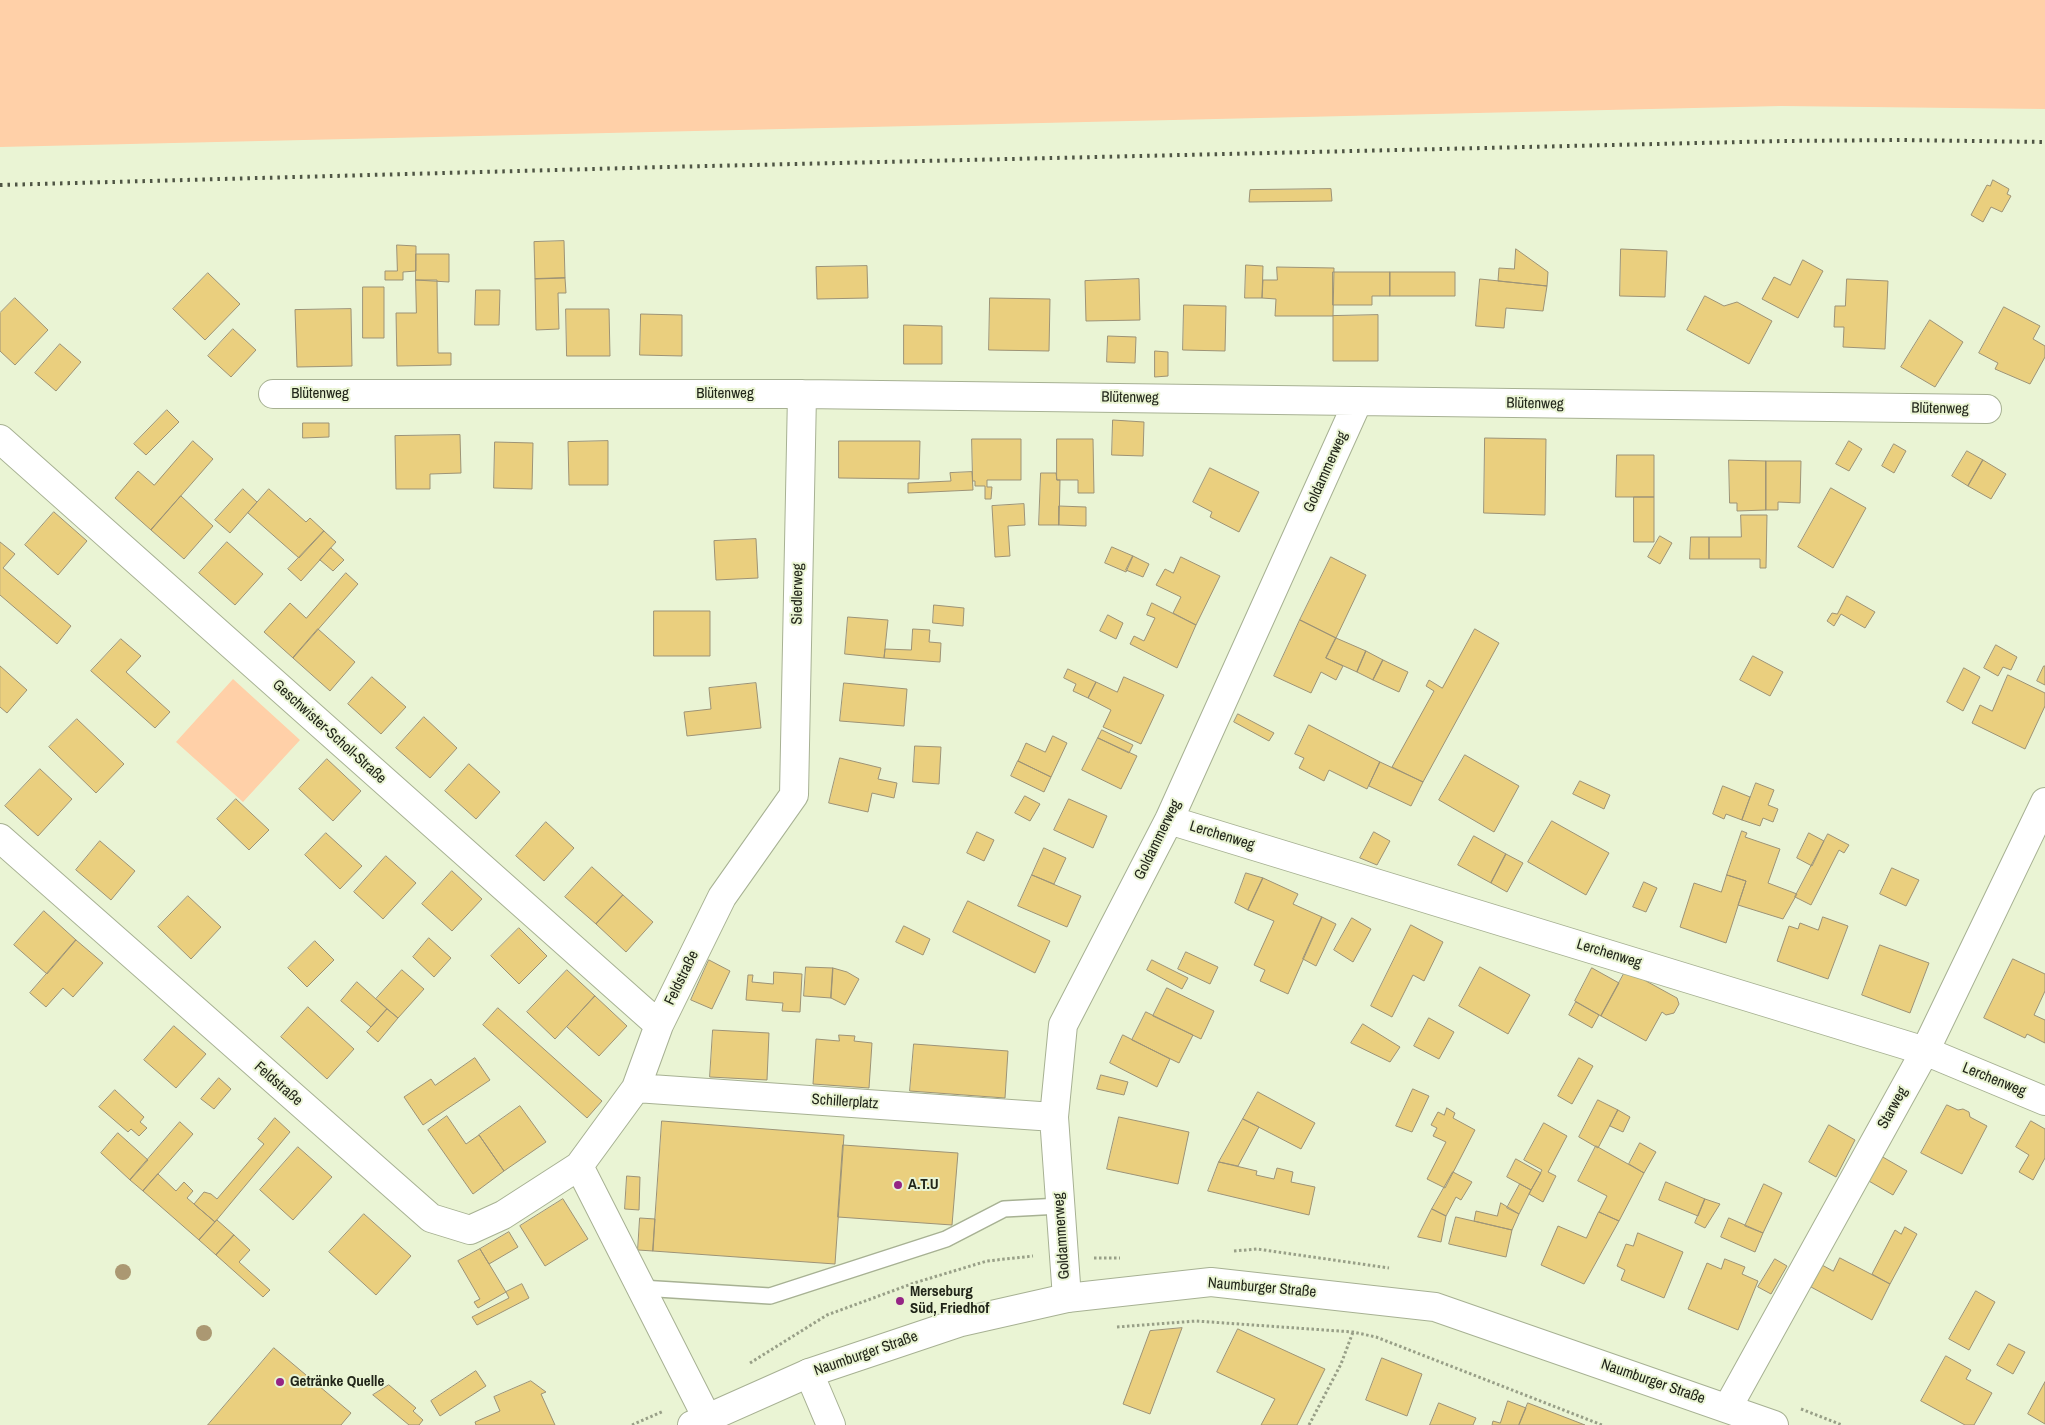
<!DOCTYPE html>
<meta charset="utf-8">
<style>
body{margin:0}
canvas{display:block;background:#eaf4d4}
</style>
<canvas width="2045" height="1425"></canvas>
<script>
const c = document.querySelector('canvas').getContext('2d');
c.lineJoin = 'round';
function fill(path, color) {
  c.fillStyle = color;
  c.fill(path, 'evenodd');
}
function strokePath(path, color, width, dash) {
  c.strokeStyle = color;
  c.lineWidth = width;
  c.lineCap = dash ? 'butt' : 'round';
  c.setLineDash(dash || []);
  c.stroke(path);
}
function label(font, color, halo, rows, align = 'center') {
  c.font = font + ' "Archivo Narrow",sans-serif';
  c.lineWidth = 4;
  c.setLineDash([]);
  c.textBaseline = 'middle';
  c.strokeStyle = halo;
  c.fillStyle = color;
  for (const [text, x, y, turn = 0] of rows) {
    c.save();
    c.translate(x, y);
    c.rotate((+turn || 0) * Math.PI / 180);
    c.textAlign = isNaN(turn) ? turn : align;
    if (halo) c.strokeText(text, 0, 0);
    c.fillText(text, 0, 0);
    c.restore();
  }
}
fill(new Path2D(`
 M0,0h2045v109l-264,-3 -1781,41z
 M233,679l67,61 -57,62 -67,-60z`), '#ffd0a8');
const building = new Path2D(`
 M1993,180l16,9 -2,5 4,2 -9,16 -11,-5 -8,15 -12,-7 16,-30 3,1z
 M1331,189l1,12 -83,1 1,-12z
 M564,241l1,37 -30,1 -1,-37z
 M397,245l19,1v25l-13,1v8h-18v-9h12z
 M1516,249l32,23 -1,14 -49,-5 1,-13 15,1z
 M1621,249l46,2 -2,46 -45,-1z
 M416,254h33v28l-33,-2z
 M1803,260l20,11 -25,47 -36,-19 12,-22 16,8z
 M1246,265l17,1 -1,32h-17z
 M867,266l1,32 -51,1 -1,-32z
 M1277,267l57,1 -1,48h-58l1,-17 -14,-1 1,-18h14z
 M1333,272h57v24h-18v9h-39z
 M1390,272h65v24h-65z
 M208,273l32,31 -35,36 -32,-31z
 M565,278l1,15h-8l1,36 -23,1 -1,-51z
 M1139,279l1,41 -54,1 -1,-40z
 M1480,279l67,7 -4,25 -37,-3 -2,20 -28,-2z
 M1847,279l41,2 -3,68 -42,-2 1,-20h-10l1,-21h10z
 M416,280h21l1,73h13v12l-54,1 -1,-53h20z
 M363,287h21v51h-21z
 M476,290h24l-1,35h-24z
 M1705,296l19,10 13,-4 35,19 -23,43 -62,-34z
 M15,298l33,32 -33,35 -15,-14v-38z
 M990,298l60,1 -1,52 -60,-1z
 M1184,305l42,1 -1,45 -42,-1z
 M2004,307l36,19 -7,13 12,7v11l-15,27 -35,-15 3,-6 -19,-10z
 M351,309l1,57 -55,1 -2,-57z
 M566,309h43l1,47h-43z
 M641,314l41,1v41l-42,-1z
 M1378,315v46h-45v-45z
 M1930,320l33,22 -28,45 -34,-20z
 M904,325l38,1v38h-38z
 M233,329l23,21 -25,27 -23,-21z
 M1108,336l28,1 -1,26 -28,-1z
 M60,344l21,18 -25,29 -21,-18z
 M1155,351l13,1v24l-13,1z
 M167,410l12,12 -33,33 -12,-11z
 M1113,420l31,2 -1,34 -31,-1z
 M303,423h26v14l-26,1z
 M460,435l1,38 -31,1v15h-34l-1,-53z
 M1485,438l61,1 -1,76 -61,-2z
 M972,439h49v41h-34v7h5l-1,12h-6v-13h-10v-5h-2z
 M1057,439h36l1,54h-16v-13h-21z
 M193,441l20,18 -62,71 -36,-32 23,-27 16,14z
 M608,441v44h-39l-1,-43z
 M839,441h81l-1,38 -80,-1z
 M1849,441l13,8 -13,22 -13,-7z
 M495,442l38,1 -1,46 -38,-1z
 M1894,444l12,7 -12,22 -12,-7z
 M1967,451l16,9 -15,26 -16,-10z
 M1617,455h37v42h-38z
 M1729,460l37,1v49l-29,1v-8h-7z
 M1983,460l23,14 -15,25 -23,-13z
 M1766,461h35l-1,42 -22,-1v8h-12z
 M1210,468l49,24 -20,40 -29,-15 2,-5 -19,-10z
 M972,472l1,18 -65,3v-10l43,-2 -1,-8z
 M1041,473h15l1,7h3l-1,45h-20z
 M1831,488l35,20 -33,60 -35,-21z
 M243,489l14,13 -27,31 -15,-13z
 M269,489l37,33 4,-4 14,13 -25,27 -51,-45z
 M181,496l32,30 -29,33 -33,-29z
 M1634,497h20v45h-20z
 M1024,504l1,21 -17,1 2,30 -15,1 -3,-51z
 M1059,506l27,1v19l-27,-1z
 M54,512l33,29 -29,34 -33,-30z
 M1741,515h26l-1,53h-6v-9h-51v-22h32z
 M324,531l12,11 -35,39 -13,-12z
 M1660,536l12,7 -12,21 -12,-7z
 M1691,537h18v22h-19z
 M756,539l2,39 -42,2 -2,-39z
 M0,542l15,12 -12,14 68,58 -14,18 -57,-49z
 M227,542l36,32 -28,31 -36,-32z
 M1112,547l21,9 -7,16 -21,-9z
 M331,548l13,12 -11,11 -13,-11z
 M1133,556l16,8 -6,13 -17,-7z
 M1181,557l39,19 -24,49 -23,-12 8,-16 -25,-12 9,-16 8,4z
 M1331,557l35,18 -30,63 -36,-18z
 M346,573l12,11 -65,74 -29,-26 26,-29 16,15z
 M1847,596l28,16 -10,16 -24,-14 -7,12 -7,-5 5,-8 5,1z
 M1152,603l44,22 -19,43 -47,-24 4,-8 10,5 11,-23 -8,-3z
 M934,605l30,3 -1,18 -30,-3z
 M654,611h56v45h-56z
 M1108,615l15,8 -7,16 -16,-8z
 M848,617l40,3 -4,38 -39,-4z
 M1300,620l36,18 -10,20 17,8 -7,14 -15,-8 -10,21 -37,-17z
 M318,629l37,33 -25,29 -37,-33z
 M913,629l17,1 -1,12 12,1 -1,19 -56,-4 1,-9 26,1z
 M1475,629l24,14 -76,139 -31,-15 42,-76 -8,-5 3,-6 13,8z
 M1336,638l30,13 -9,21 -31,-14z
 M121,639l20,17 -15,16 44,40 -15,16 -64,-57z
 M1996,645l21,12 -6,13 -8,-3 -5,9 -14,-8z
 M1366,651l17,9 -10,20 -16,-8z
 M1753,656l30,16 -13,24 -30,-16z
 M1383,660l25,12 -9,20 -26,-12z
 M0,666l27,24 -20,23 -7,-6z
 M2044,666h1v19l-8,-4z
 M1964,668l16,9 -17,34 -16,-9z
 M1068,669l28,13 -8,16 -15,-7 3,-7 -12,-6z
 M2008,675l37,18v13l-20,43 -53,-26 8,-18 12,6z
 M372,677l34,30 -25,27 -33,-30z
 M1124,677l40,18 -23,49 -38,-17 8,-17 -23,-12 8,-16 21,10z
 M756,683l5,45 -74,8 -3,-24 27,-3 -2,-21z
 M844,683l63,6 -3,37 -64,-5z
 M1238,714l36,19 -5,8 -35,-19z
 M424,717l33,31 -27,30 -34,-30z
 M77,719l47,45 -28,29 -47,-46z
 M1309,725l71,37 -13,27 -38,-19 -5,11 -25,-13 5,-10 -9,-4z
 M1102,730l31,15 -4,8 -31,-15z
 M1053,736l14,7 -16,34 -33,-16 8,-18 19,9z
 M1098,738l39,18 -16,33 -39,-19z
 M915,746l26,1 -2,37 -26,-2z
 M1465,755l54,31 -25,46 -55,-32z
 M840,758l41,10 -3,11 19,4 -3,15 -22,-5 -4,19 -39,-9z
 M327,759l34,32 -28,30 -34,-32z
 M1018,761l33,16 -7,15 -33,-16z
 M1380,762l43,20 -12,24 -42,-20z
 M469,764l31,28 -24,27 -31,-28z
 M40,769l32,30 -34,37 -33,-30z
 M1580,781l30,14 -6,14 -31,-15z
 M1756,783l18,7 -6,15 10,4 -5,13 -10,-4 -3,8 -18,-6z
 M1723,786l27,11 -8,23 -16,-6 -2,5 -11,-5z
 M1025,796l15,8 -10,17 -15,-8z
 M236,799l33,31 -20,20 -32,-31z
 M1069,799l38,17 -14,32 -39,-18z
 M1552,821l57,32 -23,42 -58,-33z
 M546,822l28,26 -30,33 -28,-25z
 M1742,831l5,2 -2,4 35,12 -12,34 29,11 -14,25 -45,-14 8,-24 -19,-6z
 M977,832l17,8 -10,21 -17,-8z
 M1374,832l16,9 -13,24 -17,-7z
 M326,833l36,33 -22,23 -35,-34z
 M1809,833l15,8 -12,25 -15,-8z
 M1828,834l21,11 -5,8 -5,-3 -28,55 -16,-8z
 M1474,836l32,18 -15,29 -33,-18z
 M100,841l35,30 -24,29 -35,-30z
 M1044,848l22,10 -12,26 -22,-9z
 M1506,854l17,9 -16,29 -16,-9z
 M386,856l30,27 -33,36 -29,-27z
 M592,867l31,28 -27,29 -31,-27z
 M1892,868l27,12 -13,26 -26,-12z
 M452,871l30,28 -30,32 -30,-27z
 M1246,873l17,5 -15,32 -13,-7z
 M1032,875l49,21 -14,31 -49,-21z
 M1727,875l19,6 -20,62 -46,-16 14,-44 27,9z
 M1263,878l35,16 -5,10 29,13 -34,77 -28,-13 5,-11 -11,-5 20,-44 -26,-11z
 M1644,882l13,6 -11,24 -13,-5z
 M623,895l30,27 -27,30 -30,-28z
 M188,896l33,31 -30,32 -33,-32z
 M968,901l82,40 -15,32 -82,-41z
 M44,911l32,29 -29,34 -33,-29z
 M1322,917l14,7 -20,42 -13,-7z
 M1823,917l25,9 -20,53 -51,-18 12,-35 9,3 2,-6 18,7z
 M1352,918l19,11 -18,33 -19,-12z
 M1411,925l32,17 -19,39 -11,-6 -21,42 -21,-11z
 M904,926l26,13 -7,16 -27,-13z
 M519,928l28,28 -28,28 -28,-28z
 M429,938l22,20 -17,19 -21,-20z
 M76,940l27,23 -30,34 -10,-9 -17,19 -16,-14z
 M315,941l19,19 -27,27 -19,-19z
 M1880,945l49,18 -19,50 -48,-18z
 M1186,952l32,15 -8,17 -32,-15z
 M2013,959l32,15v17l-11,24 11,5v23l-18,-9 -2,4 -41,-20z
 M709,960l21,11 -18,38 -21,-9z
 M1152,960l36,18 -6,11 -35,-19z
 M806,967l27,1 -2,30 -27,-2z
 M1480,967l50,28 -22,39 -49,-28z
 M833,968l14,4 12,7 -14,26 -14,-7z
 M1592,968l27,15 -18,33 -26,-15z
 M402,970l22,19 -26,29 -22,-19z
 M567,970l28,26 -40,43 -28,-27z
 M1626,970l51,28 2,6 -5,9 -8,2 -4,-3 -16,29 -45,-25z
 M774,972l28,2 -2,38 -18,-1 1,-8 -37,-3 2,-25h5l-1,7 21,2z
 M357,982l30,27 -16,18 -30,-26z
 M1167,988l47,23 -13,28 -48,-23z
 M595,996l32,30 -28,30 -32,-29z
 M1576,1002l23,13 -7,13 -23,-13z
 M308,1007l46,42 -27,30 -46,-42z
 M498,1008l104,93 -15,17 -104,-93z
 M387,1009l11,9 -20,24 -11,-10z
 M1146,1012l47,23 -14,28 -47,-23z
 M1429,1018l25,14 -15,27 -25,-13z
 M1363,1024l37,23 -10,15 -39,-19z
 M174,1026l32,28 -30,34 -32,-28z
 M713,1030l56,3 -2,47 -57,-3z
 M839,1035l16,1 -1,5 18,2 -3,45 -56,-4 3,-45 23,2z
 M1123,1035l47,24 -13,28 -47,-24z
 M914,1044l94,7 -3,47 -95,-7z
 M475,1058l15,22 -67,45 -19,-28 27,-18 4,6z
 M1579,1058l14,8 -21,38 -14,-8z
 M1101,1075l27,7 -4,13 -27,-6z
 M219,1078l12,11 -17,20 -13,-10z
 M1413,1089l16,7 -17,36 -16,-6z
 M115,1090l29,27 -4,5 7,6 -8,8 -8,-7 -3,3 -29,-25z
 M1258,1092l57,31 -14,26 -58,-30z
 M1598,1100l20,10 -20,38 -19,-11z
 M1947,1105l11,5 5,-1 6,3 1,5 17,9 -25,48 -41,-21z
 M520,1106l26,36 -42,29 -25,-36z
 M1447,1108l8,5 -2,5 22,12 -30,58 -18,-9 19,-37 -13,-6 4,-8 -6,-3 7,-13 6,3z
 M1618,1110l12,7 -7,15 -13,-6z
 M447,1116l19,28 13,-9 25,36 -31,23 -45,-64z
 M1119,1117l70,15 -11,52 -71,-15z
 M275,1118l15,14 -75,90 -21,-18 10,-12 7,2 6,5 47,-55 -6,-5z
 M1243,1119l16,8 -21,39 -19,-4z
 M662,1121l182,14 -9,129 -182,-13z
 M2031,1121l14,8v29l-12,22 -14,-8 10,-17 -13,-8z
 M180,1122l13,12 -50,57 -13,-11z
 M1544,1123l23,13 -19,36 8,4 -13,26 -14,-8 13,-24 -18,-10z
 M1829,1125l26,15 -19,37 -27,-15z
 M118,1133l30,27 -18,20 -29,-27z
 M1640,1143l16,9 -12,21 -15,-9z
 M843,1145l115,8 -6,72 -114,-8z
 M1596,1146l48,27 -25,48 -20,-9 8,-16 -29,-15z
 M298,1147l34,30 -39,43 -33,-30z
 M1881,1156l26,15 -14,24 -26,-15z
 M1516,1159l25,14 -10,17 -24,-13z
 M1219,1162l38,9 -1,4 18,4 3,-11 16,4 -2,10 24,5 -6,28 -101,-24z
 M1453,1172l19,10 -11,18 -5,-3 -10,19 -14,-7z
 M158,1174l18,17 8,-9 9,9 -6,7 28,24 -16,18 -56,-49z
 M627,1176l13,1 -1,33 -14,-1z
 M1666,1182l39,17 -7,17 -39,-16z
 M1520,1184l11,6 -12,24 -12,-6z
 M1764,1184l18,9 -19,40 -18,-7z
 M563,1199l25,40 -43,27 -25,-40z
 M1705,1199l15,5 -15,24 -10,-5z
 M1501,1203l18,11 -7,16 -38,-9 2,-10 21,5z
 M1432,1209l14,7 -5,26 -23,-5z
 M1599,1212l20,9 -35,63 -43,-19 17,-39 28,12z
 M364,1214l47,42 -35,39 -47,-43z
 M1456,1217l56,13 -6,27 -57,-13z
 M640,1218l15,1 -2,32 -15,-1z
 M1729,1218l34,15 -8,19 -34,-15z
 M217,1220l17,15 -18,20 -17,-15z
 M1905,1227l12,7 -27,50 -18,-10 23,-44 6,4z
 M509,1232l9,15 -29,17 -9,-15z
 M1638,1233l45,19 -19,46 -43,-18 4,-10 -8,-4 9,-22 7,2z
 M234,1235l16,15 -11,12 31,28 -7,7 -47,-42z
 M480,1249l26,43 -28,16 -4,-6 6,-3 -22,-38z
 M1840,1258l50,26 -18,36 -61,-33 11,-22 11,6z
 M1725,1259l20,8 -3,7 16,7 -20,49 -50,-21 19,-46 14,6z
 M1775,1259l12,7 -16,28 -13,-7z
 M522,1284l7,14 -52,27 -5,-8 37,-19 -3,-6z
 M1976,1291l19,11 -26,48 -20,-11z
 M1182,1328l-32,86 -27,-10 27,-73z
 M1238,1329l87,40 -28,56h-36l14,-26 -58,-27z
 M2009,1344l16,8 -12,22 -16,-9z
 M274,1348l77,65 -10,12h-133z
 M1946,1356l25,14 -5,9 26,14 -18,32h-9l-44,-24z
 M1382,1358l40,16 -15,42 -41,-16z
 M476,1371l10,15 -46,30 -9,-15z
 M531,1381l15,11 -5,2 14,31h-79l-1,-3 25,-11 -6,-14z
 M2045,1382v42l-17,-10z
 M389,1385l27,23 -3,3 10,9 -4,5h-10l-36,-30z
 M1508,1401l18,7 -7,17h-27l1,-4 7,2z
 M1439,1403l37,15 -3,7h-43z
 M1528,1403l57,22h-66z`);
fill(building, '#eacf7e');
strokePath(building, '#9d9376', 1);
const lane = new Path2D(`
 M641,1288l129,8 176,-57 58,-30 56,-3`);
const street = new Path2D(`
 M273,394h529l1185,15
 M0,439l659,586
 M1169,820l756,231 120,50
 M0,838l431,380 39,12 33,-15 76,-49
 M636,1088l418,29
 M1067,1298l-13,-181 9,-92 106,-205 189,-419
 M809,1373l22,52
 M1728,1407l197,-356 120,-249
 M707,1418l-128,-252 57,-78 23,-63 63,-128 72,-102 8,-401`);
const secondary = new Path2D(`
 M692,1425l117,-52 152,-51 106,-24 144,-16 224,25 339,118`);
strokePath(lane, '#a7b193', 18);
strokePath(street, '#a7b193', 30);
strokePath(secondary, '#a7b193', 30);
strokePath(new Path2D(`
 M1234,1251l23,-2 132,19
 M1094,1258h26
 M1117,1327l79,-6 157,11 23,5 226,88
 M750,1363l77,-48 87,-32 73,-22 46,-5
 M1801,1409l41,16
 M632,1425l32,-14
 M1309,1425l32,-61 12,-32`), '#989f87', 3, [2.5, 2.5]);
strokePath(lane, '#fff', 15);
strokePath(street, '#fff', 28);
strokePath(secondary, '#fff', 28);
strokePath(new Path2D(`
 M0,185l666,-18 1118,-26 118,-1 143,2`), '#4f5544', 4, [2.5, 5]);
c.fillStyle = '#ab9872';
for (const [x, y] of [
 [123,1272],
 [204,1333]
]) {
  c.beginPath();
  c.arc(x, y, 8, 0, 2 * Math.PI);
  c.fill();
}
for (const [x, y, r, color] of [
 [898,1185,5,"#952585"],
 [900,1301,5,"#952585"],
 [280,1382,5,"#952585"]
]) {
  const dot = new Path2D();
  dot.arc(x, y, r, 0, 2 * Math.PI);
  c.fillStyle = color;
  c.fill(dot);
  strokePath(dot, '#eaf4d4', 2);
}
label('15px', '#212519', '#eaf4d4', [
 ["Blütenweg",320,394],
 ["Blütenweg",725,394],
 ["Blütenweg",1130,398,1],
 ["Blütenweg",1535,404,1],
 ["Blütenweg",1940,409,1],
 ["Goldammerweg",1326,472,-66],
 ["Siedlerweg",798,594,-89],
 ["Geschwister-Scholl-Straße",329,732,42],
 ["Lerchenweg",1222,836,17],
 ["Goldammerweg",1158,840,-64],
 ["Lerchenweg",1609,954,17],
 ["Feldstraße",682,978,-64],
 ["Lerchenweg",1994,1080,22],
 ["Feldstraße",278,1084,41],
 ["Schillerplatz",845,1102,4],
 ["Starweg",1893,1108,-61],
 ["Goldammerweg",1062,1236,-94],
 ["Naumburger Straße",1262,1288,5],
 ["Naumburger Straße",866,1354,-19],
 ["Naumburger Straße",1653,1382,19]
]);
label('bold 15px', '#212519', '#eaf4d4', [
 ["A.T.U",908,1185],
 ["Merseburg",910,1292],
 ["Süd, Friedhof",910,1309],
 ["Getränke Quelle",290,1382]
], 'left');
</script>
